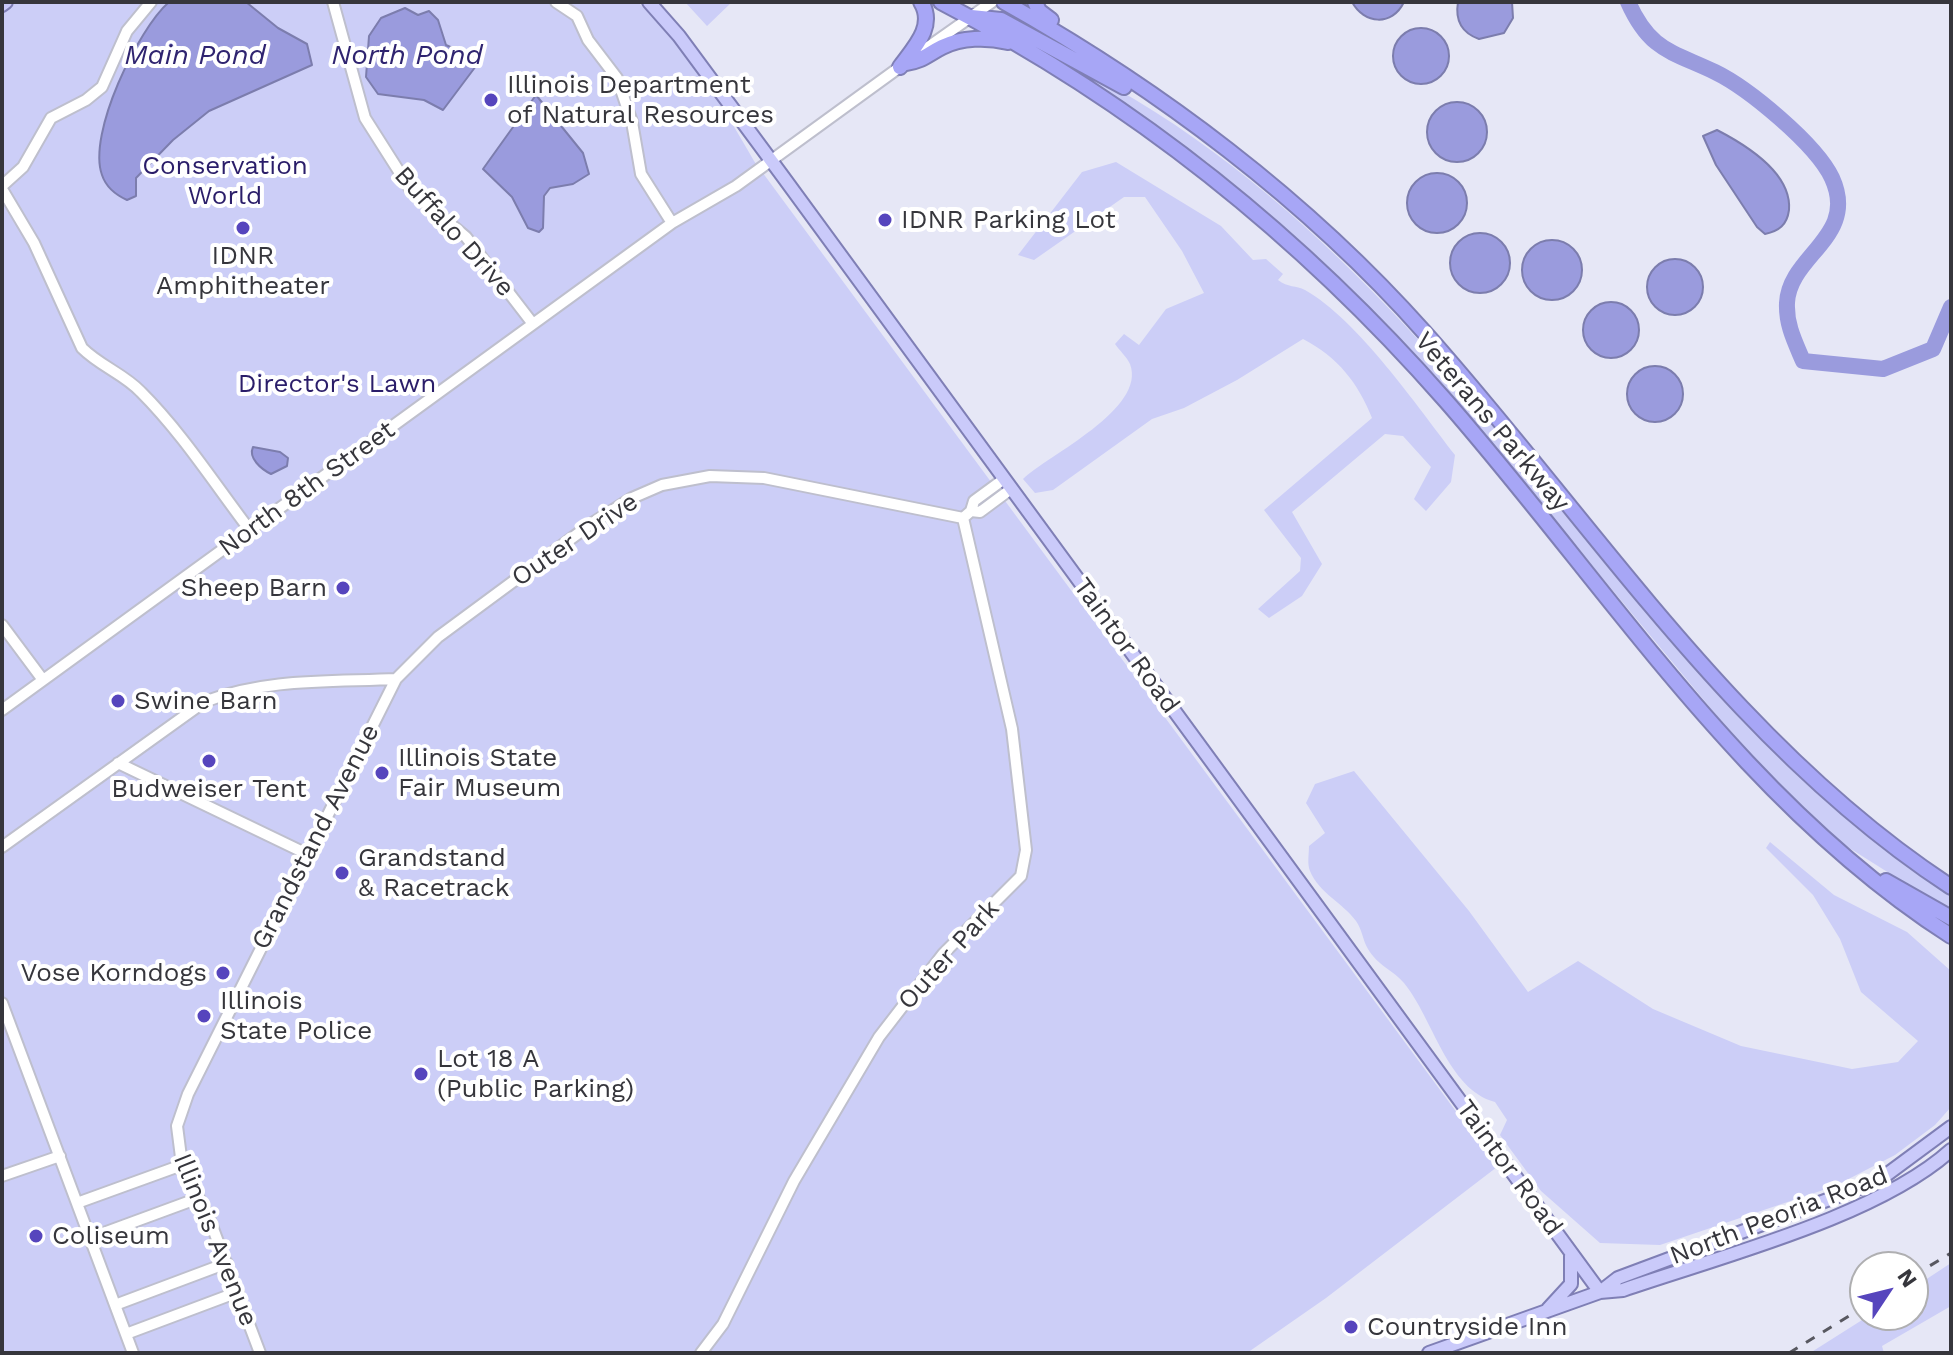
<!DOCTYPE html>
<style>
body{margin:0}
#map{position:relative;width:1953px;height:1355px;overflow:hidden;background:#e6e7f6;font-family:"Work Sans",sans-serif}
canvas{display:block}
.frame{position:absolute;inset:0;border:4px solid #36363c;pointer-events:none}
.north{position:absolute;left:1849px;top:1251px;width:80px;height:80px;box-sizing:border-box;background:#fff;border:2px solid #afafb1;border-radius:50%;rotate:55deg;font-size:22px;font-weight:700;line-height:32px;text-align:center;color:#36363c}
.north::after{content:'';display:block;margin:auto;width:28px;height:36px;background:#5645bd;clip-path:polygon(50% 0,100% 100%,50% 72%,0 100%)}
</style>
<div id="map">
<canvas width="1953" height="1355"></canvas>
<div class="frame"></div>
<div class="north">N</div>
</div>
<script>
const c = document.querySelector('canvas').getContext('2d');
c.lineJoin = 'round';
function fill(path, color) {
  c.fillStyle = color;
  c.fill(path, 'evenodd');
}
function strokePath(path, color, width, dash) {
  c.strokeStyle = color;
  c.lineWidth = width;
  c.lineCap = dash ? 'butt' : 'round';
  c.setLineDash(dash || []);
  c.stroke(path);
}
function label(font, color, halo, rows, align = 'center') {
  c.font = font + ' "Work Sans",sans-serif';
  c.lineWidth = 8;
  c.setLineDash([]);
  c.textBaseline = 'middle';
  c.strokeStyle = halo;
  c.fillStyle = color;
  for (const [text, x, y, turn = 0] of rows) {
    c.save();
    c.translate(x, y);
    c.rotate((+turn || 0) * Math.PI / 180);
    c.textAlign = isNaN(turn) ? turn : align;
    if (halo) c.strokeText(text, 0, 0);
    c.fillText(text, 0, 0);
    c.restore();
  }
}
fill(new Path2D(`
 M17,2h621c47,46 84,102 116,159l743,1006 -171,131 -79,55h-1245v-1340z
 M685,2h47l-25,24z
 M1050,54c236,111 392,307 554,504 59,72 118,146 186,210 50,48 104,89 161,128v16l-116,-73 -88,-87 -300,-361 -69,-75 -71,-69 -100,-85z
 M1116,162l105,64 32,34 13,-1 17,15 -5,6c10,8 18,5 27,10 53,30 112,116 150,165l-4,27 -25,29 -12,-12 17,-32 -28,-31 -18,-2 -93,78 30,52 -20,32 -33,22 -11,-9 42,-38 1,-13 -37,-48 108,-92c-14,-35 -34,-61 -69,-79l-66,41 -53,28 -32,11 -99,71 -18,3 -12,-14c25,-24 124,-70 107,-115 -3,-7 -11,-14 -15,-20l9,-10 15,11 27,-36 38,-16 -22,-42 -37,-54h-21l-90,63 -16,-5 64,-83z
 M1354,771l115,140 59,81 50,-31 75,48 88,37 111,23 46,-7 20,-21 -57,-49 -21,-53 -27,-44 -47,-47 4,-6 64,53 73,37 44,39v136l-16,18 -40,30 -60,31 -175,59 -60,-2 -59,-52 -41,-56 7,-15 -12,-18c-48,-13 -62,-84 -91,-119 -11,-13 -26,-17 -36,-34 -5,-8 -6,-20 -12,-28 -13,-18 -37,-28 -46,-50 -3,-7 -1,-17 -1,-25l16,-13 -19,-30 9,-19z
 M1951,1263v43l-69,40 2,7h-74l60,-38h43v-27z`), '#cccef7');
const water = new Path2D(`
 M169,2h77l32,26 29,16 5,21 -103,46 -36,29 -37,38v18l-9,4c-11,-5 -21,-13 -25,-25 -15,-41 36,-146 67,-173z
 M1352,2h52c-12,25 -40,22 -52,0z
 M1458,2h54l1,16 -9,15 -25,6c-17,-6 -24,-19 -21,-37z
 M405,8l13,7 11,-4 9,9 8,25 18,8 12,13 -33,44 -19,-10 -46,-6 -12,-17 3,-41 12,-18z
 M1393 56a28 28 0 1 1 56 0a28 28 0 1 1-56 0Z
 M536,95l47,58 6,21 -16,10 -23,4 -6,8 -1,32 -4,4 -11,-4 -16,-31 -29,-28z
 M1427 132a30 30 0 1 1 60 0a30 30 0 1 1-60 0Z
 M1717,130c29,15 75,43 72,80 -2,15 -10,21 -24,24l-8,-7 -41,-62 -13,-29z
 M1407 203a30 30 0 1 1 60 0a30 30 0 1 1-60 0Z
 M1450 263a30 30 0 1 1 60 0a30 30 0 1 1-60 0Z
 M1522 270a30 30 0 1 1 60 0a30 30 0 1 1-60 0Z
 M1647 287a28 28 0 1 1 56 0a28 28 0 1 1-56 0Z
 M1583 330a28 28 0 1 1 56 0a28 28 0 1 1-56 0Z
 M1627 394a28 28 0 1 1 56 0a28 28 0 1 1-56 0Z
 M253,447l27,5 8,6 -1,8 -16,8c-10,-5 -23,-16 -18,-27z`);
fill(water, '#9a9bdd');
strokePath(water, '#7c7dad', 2);
strokePath(new Path2D(`
 M1628,2c22,49 43,49 87,70 33,16 101,72 117,106 27,59 -43,77 -45,125 -1,22 8,39 16,58l80,8 50,-20 18,-42`), '#9a9bdd', 16);
const minor = new Path2D(`
 M333,2l32,116 47,74 54,45 67,87
 M556,2l21,14 11,24 29,38 15,44 9,52 31,49
 M921,52l71,-50
 M2,186l21,-19 28,-49 35,-18 16,-13 25,-56 24,-29
 M2,189l32,54 48,105c18,18 42,26 59,44 41,41 73,91 108,137
 M971,511l3,-10 30,-22
 M2,625l41,55
 M2,710l670,-487 64,-37 168,-122
 M118,763l189,91
 M2,847l202,-145c60,-24 128,-20 192,-23
 M2,1003l131,350
 M2,1176l58,-20
 M77,1203l105,-38
 M90,1238l106,-39
 M115,1305l112,-42
 M126,1334l112,-42
 M260,1353l-51,-135 -27,-53 -5,-39 11,-32 208,-415 42,-42 153,-113 41,-26 30,-13 48,-9 54,2 199,40 8,-7 9,1 31,-23
 M701,1353l22,-29 71,-143 85,-144 64,-83 78,-78 5,-26 -14,-121 -49,-211`);
const major = new Path2D(`
 M649,2l30,34 105,142 816,1114
 M2,5l4,-3
 M1600,1292l18,-14 260,-97 73,-54
 M1548,1309l23,-25v-28
 M1429,1353l171,-61 23,-2c95,-33 254,-73 328,-140`);
const highway = new Path2D(`
 M941,2c193,100 362,236 505,399 161,184 296,401 505,535
 M1004,2c155,87 303,198 421,331 169,190 310,413 526,554
 M1035,2l4,9 12,9
 M971,17l30,3 123,67
 M906,63c16,-2 22,-9 36,-16 20,-10 45,-10 66,-5
 M900,67c14,-19 36,-41 21,-65
 M1886,881l65,37`);
strokePath(minor, '#bebfcd', 14);
strokePath(major, '#7f7fb5', 16);
strokePath(highway, '#7f7fb5', 18);
strokePath(minor, '#fff', 10);
strokePath(major, '#cacafa', 12);
strokePath(highway, '#a7a6f6', 14);
strokePath(new Path2D(`
 M1913,1276l38,-23
 M1789,1353l76,-47`), '#585860', 3, [10, 10]);
for (const [x, y, r, color] of [
 [491,100,8,"#5645bd"],
 [885,220,8,"#5645bd"],
 [243,228,8,"#5645bd"],
 [343,588,8,"#5645bd"],
 [118,701,8,"#5645bd"],
 [209,761,8,"#5645bd"],
 [382,773,8,"#5645bd"],
 [342,873,8,"#5645bd"],
 [223,973,8,"#5645bd"],
 [204,1016,8,"#5645bd"],
 [421,1074,8,"#5645bd"],
 [36,1236,8,"#5645bd"],
 [1351,1327,8,"#5645bd"]
]) {
  const dot = new Path2D();
  dot.arc(x, y, r, 0, 2 * Math.PI);
  c.fillStyle = color;
  c.fill(dot);
  strokePath(dot, '#fff', 3);
}
label('26px', '#36363c', '#fff', [
 ["Illinois Department",507,85],
 ["of Natural Resources",507,115],
 ["IDNR Parking Lot",901,220],
 ["IDNR",243,256,"center"],
 ["Amphitheater",243,286,"center"],
 ["Sheep Barn",327,588,"right"],
 ["Swine Barn",134,701],
 ["Illinois State",398,758],
 ["Fair Museum",398,788],
 ["Budweiser Tent",209,789,"center"],
 ["Grandstand",358,858],
 ["& Racetrack",358,888],
 ["Vose Korndogs",207,973,"right"],
 ["Illinois",220,1001],
 ["State Police",220,1031],
 ["Lot 18 A",437,1059],
 ["(Public Parking)",437,1089],
 ["Coliseum",52,1236],
 ["Countryside Inn",1367,1327]
], 'left');
label('26px', '#2a1d69', '#fff', [
 ["Conservation",225,166],
 ["World",225,196],
 ["Director's Lawn",337,384]
]);
label('26px', '#36363c', '#fff', [
 ["Buffalo Drive",454,232,48],
 ["Veterans Parkway",1492,422,50],
 ["North 8th Street",307,489,-36],
 ["Outer Drive",575,540,-34],
 ["Taintor Road",1126,646,54],
 ["Grandstand Avenue",316,837,-63],
 ["Outer Park",949,955,-48],
 ["Taintor Road",1509,1168,54],
 ["North Peoria Road",1779,1216,-21],
 ["Illinois Avenue",215,1240,68]
]);
label('italic 28px', '#2f2470', '#fff', [
 ["Main Pond",195,56],
 ["North Pond",407,56]
]);
</script>
